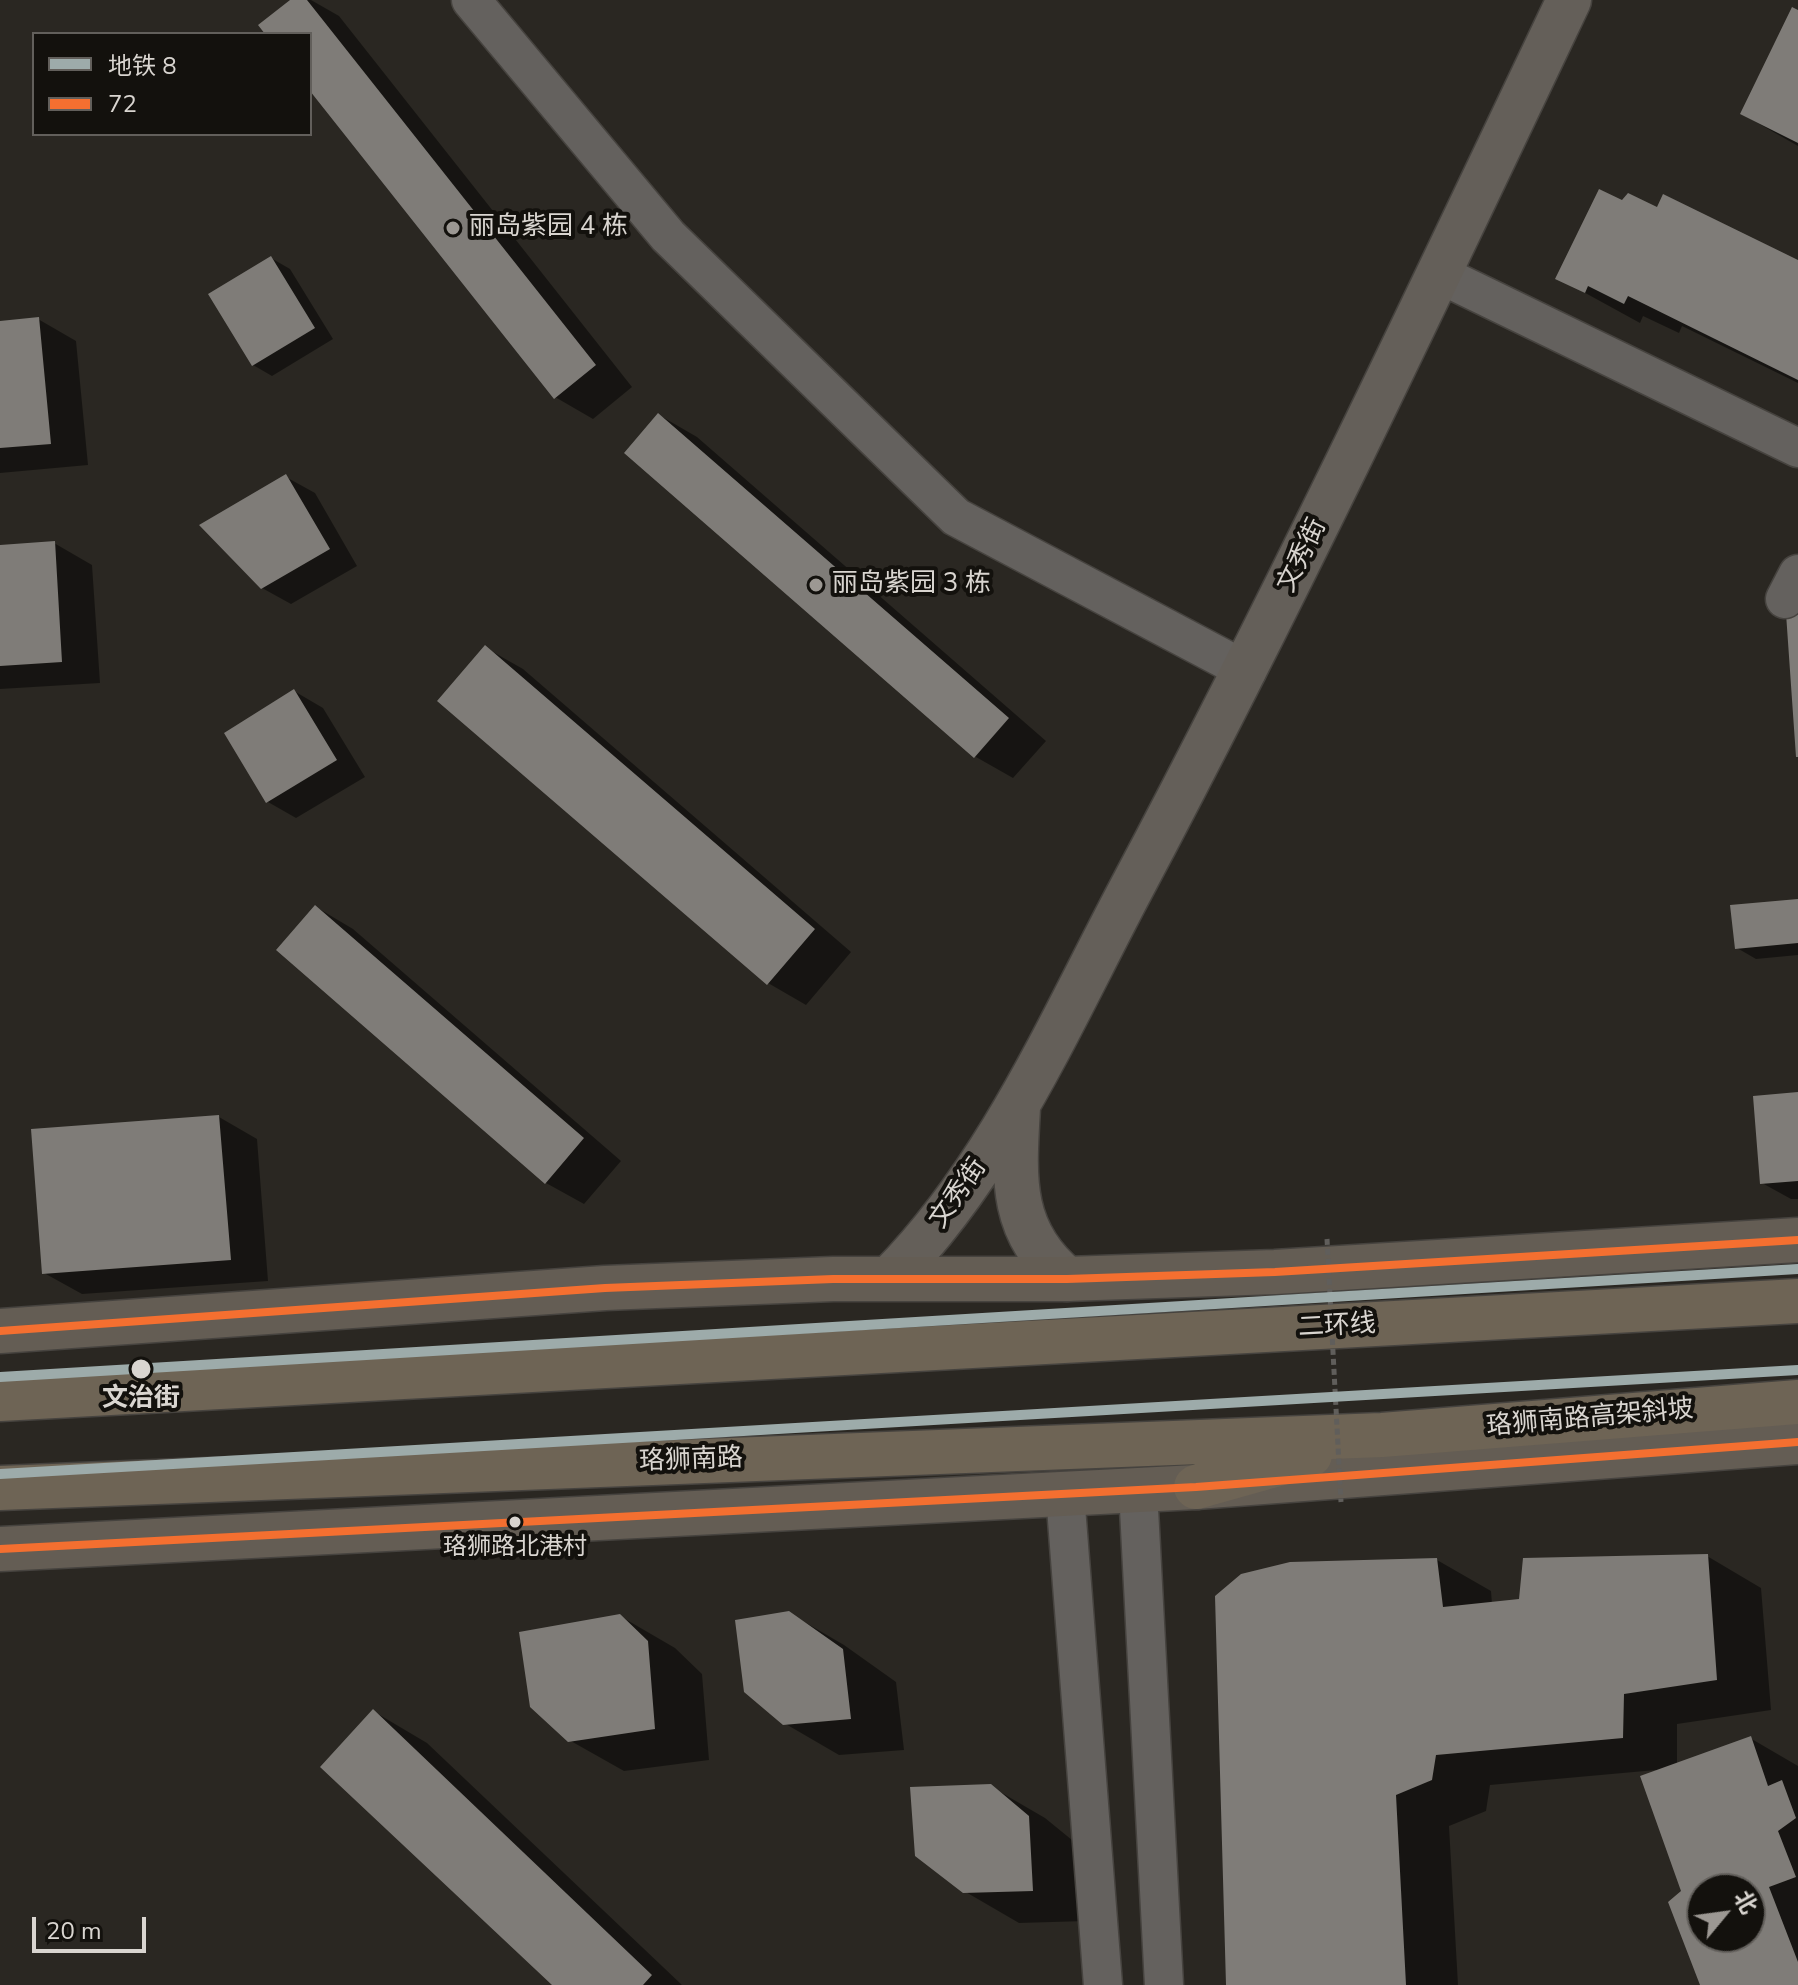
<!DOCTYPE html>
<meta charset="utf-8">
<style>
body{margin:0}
#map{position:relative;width:1798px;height:1985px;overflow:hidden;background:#2a2722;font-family:"Nunito Sans","Noto Sans SC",sans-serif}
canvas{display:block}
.legend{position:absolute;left:32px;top:32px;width:280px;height:104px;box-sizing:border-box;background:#13110d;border:2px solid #625f5b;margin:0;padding:10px 14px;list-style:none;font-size:24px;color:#d9d5d0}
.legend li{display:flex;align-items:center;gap:16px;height:40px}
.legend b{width:40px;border:2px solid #625f5b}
.north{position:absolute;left:1686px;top:1873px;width:80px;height:80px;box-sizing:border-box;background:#13110d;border:2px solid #625f5b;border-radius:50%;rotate:61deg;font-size:22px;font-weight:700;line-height:32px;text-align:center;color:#d9d5d0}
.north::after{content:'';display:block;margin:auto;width:28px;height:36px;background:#9c9893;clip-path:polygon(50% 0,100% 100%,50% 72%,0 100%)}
.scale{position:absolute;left:32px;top:1917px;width:114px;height:36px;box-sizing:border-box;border:4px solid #d9d5d0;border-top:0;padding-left:10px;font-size:24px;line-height:28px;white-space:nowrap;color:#d9d5d0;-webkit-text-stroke:6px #13110d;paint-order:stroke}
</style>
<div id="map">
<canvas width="1798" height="1985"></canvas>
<ul class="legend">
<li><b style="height:10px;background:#9dabaa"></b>地铁 8</li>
<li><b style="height:10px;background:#f46f30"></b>72</li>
</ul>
<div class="north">北</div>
<div class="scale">20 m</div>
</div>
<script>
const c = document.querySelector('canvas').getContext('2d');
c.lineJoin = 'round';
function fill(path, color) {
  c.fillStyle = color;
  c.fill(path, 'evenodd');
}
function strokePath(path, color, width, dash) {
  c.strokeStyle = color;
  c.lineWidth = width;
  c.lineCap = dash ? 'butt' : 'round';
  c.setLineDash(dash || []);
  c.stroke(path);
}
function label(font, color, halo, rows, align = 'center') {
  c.font = font + ' "Nunito Sans","Noto Sans SC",sans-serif';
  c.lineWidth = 8;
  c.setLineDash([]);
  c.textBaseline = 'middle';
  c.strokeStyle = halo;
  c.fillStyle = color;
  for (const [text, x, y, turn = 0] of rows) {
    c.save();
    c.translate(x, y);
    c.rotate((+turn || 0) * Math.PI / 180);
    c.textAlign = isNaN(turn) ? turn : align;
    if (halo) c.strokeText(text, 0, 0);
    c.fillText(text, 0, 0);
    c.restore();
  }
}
fill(new Path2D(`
 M294,0h17l28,16 293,371 -39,32 -38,-22 -245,-309v-54h-43z
 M1798,12v134l-56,-32z
 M1622,202l36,7 140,53v121l-116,-57 -3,7 -36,-17 -3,7 -82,-45z
 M271,258l19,11 43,70 -61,37 -19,-11z
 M38,319l38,22 12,124 -88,8v-150z
 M659,415l38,22 349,304 -33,37 -37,-21 -349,-304z
 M286,477l29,16 42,73 -66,38 -29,-16z
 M54,543l38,22 8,118 -100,6v-142z
 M486,648l37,21 328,283 -45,53 -38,-22z
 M294,691l29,17 42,69 -69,41 -28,-16z
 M1798,901v54l-42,4 -19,-11z
 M316,907l37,22 268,232 -37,43 -38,-21z
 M1798,1094v105h-7l-29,-16z
 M219,1117l38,22 11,142 -186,13 -38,-21z
 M1707,1556l54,32 10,122 -94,14v40l73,-26 48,28v219h-96l-46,-215 -166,15 -4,26 -37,15 9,159h-230l209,-425 54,31 1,13 29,-3zM1702,1889h48v48h-48z
 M789,1613l55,32 52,37 8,68 -65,5 -55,-32z
 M620,1616l55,32 27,26 7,86 -85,11 -55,-31z
 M373,1711l54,32 255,242h-127z
 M990,1786l55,32 38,31 3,72 -67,2 -55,-32z`), '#0007');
fill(new Path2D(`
 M290,0h17l289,365 -42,34 -244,-308v-57h-45l-7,-9z
 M1792,7l6,3v133l-58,-29z
 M1599,189l23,11 6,-7 29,14 6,-13 135,66v120l-170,-84 -4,8 -36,-18 -3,7 -30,-14z
 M271,256l44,72 -63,38 -44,-72z
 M39,317l12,127 -51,4v-127z
 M658,413l351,305 -35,40 -350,-305z
 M286,474l44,75 -69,40 -62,-64z
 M55,541l7,121 -62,4v-121z
 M1798,598v159h-2l-11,-158z
 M485,645l330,284 -48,56 -330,-284z
 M294,689l43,71 -71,43 -42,-70z
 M1798,899v44l-63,6 -5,-44z
 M315,905l269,233 -39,46 -269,-234z
 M1798,1092v89l-38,3 -7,-88z
 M219,1115l12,145 -189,14 -11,-145z
 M1708,1554l9,126 -93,14 -1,44 -187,17 -4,25 -36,15 10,190h-180l-11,-389 26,-22 49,-12 147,-4 6,49 76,-8 4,-41z
 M789,1611l54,38 8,70 -68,6 -39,-33 -9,-72z
 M620,1614l28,27 7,88 -87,13 -38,-35 -11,-75z
 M373,1709l279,266 -9,10h-91l-232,-218z
 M1751,1736l17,50 14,-6 14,38 -18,13 18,46 -27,10 29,75v23h-98l-32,-83 13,-11 -41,-115zM1702,1889h48v48h-48z
 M991,1784l38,32 4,75 -70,2 -48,-37 -5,-69z`), '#7f7c78');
const street = new Path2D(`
 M471,0l197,236 288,281 291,154
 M1439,274l359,174
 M1785,599l13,-25
 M1138,1490l26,495
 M1065,1494l38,491`);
const secondary = new Path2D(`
 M1018,1108c-4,69 -9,124 49,171
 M890,1278c108,-109 170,-255 241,-389 155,-292 296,-590 438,-889`);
const primary = new Path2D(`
 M0,1331l605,-43 228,-9h234l208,-7 523,-32
 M0,1549l1196,-62 602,-45`);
const highway = new Path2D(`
 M0,1399l1798,-98
 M1196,1487l114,-32
 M0,1488l1382,-53 416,-33`);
strokePath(street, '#46433f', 41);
strokePath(secondary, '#46433f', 47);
strokePath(primary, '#46433f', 47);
strokePath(highway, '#46433f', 47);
strokePath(street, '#64615e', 38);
strokePath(secondary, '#645f59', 44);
strokePath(primary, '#645d54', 44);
strokePath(highway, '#6e6455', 44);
strokePath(new Path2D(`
 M1327,1239l14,263`), '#605e5b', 5, [6, 4]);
strokePath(new Path2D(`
 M0,1331l605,-43 228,-9h234l208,-7 523,-32
 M0,1549l1196,-62 602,-45`), '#f46f30', 8);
strokePath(new Path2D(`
 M0,1377l1798,-108
 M0,1474l1798,-104`), '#9dabaa', 10);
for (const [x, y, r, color] of [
 [453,228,8,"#9c9893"],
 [816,585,8,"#9c9893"],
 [141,1369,11,"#d9d5d0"],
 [515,1522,7,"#d9d5d0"]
]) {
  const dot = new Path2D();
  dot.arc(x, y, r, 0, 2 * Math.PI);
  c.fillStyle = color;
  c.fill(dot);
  strokePath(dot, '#13110d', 3);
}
label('24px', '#d9d5d0', '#13110d', [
 ["珞狮路北港村",515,1548]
]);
label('26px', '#d9d5d0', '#13110d', [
 ["丽岛紫园 4 栋",469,228],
 ["丽岛紫园 3 栋",832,585]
], 'left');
label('26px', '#d9d5d0', '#13110d', [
 ["文秀街",1303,556,-64],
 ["文秀街",959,1194,-55],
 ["二环线",1337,1327,-3],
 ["珞狮南路高架斜坡",1590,1419,-5],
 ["珞狮南路",691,1461,-2]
]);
label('bold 26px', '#d9d5d0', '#13110d', [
 ["文治街",141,1400]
]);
</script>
